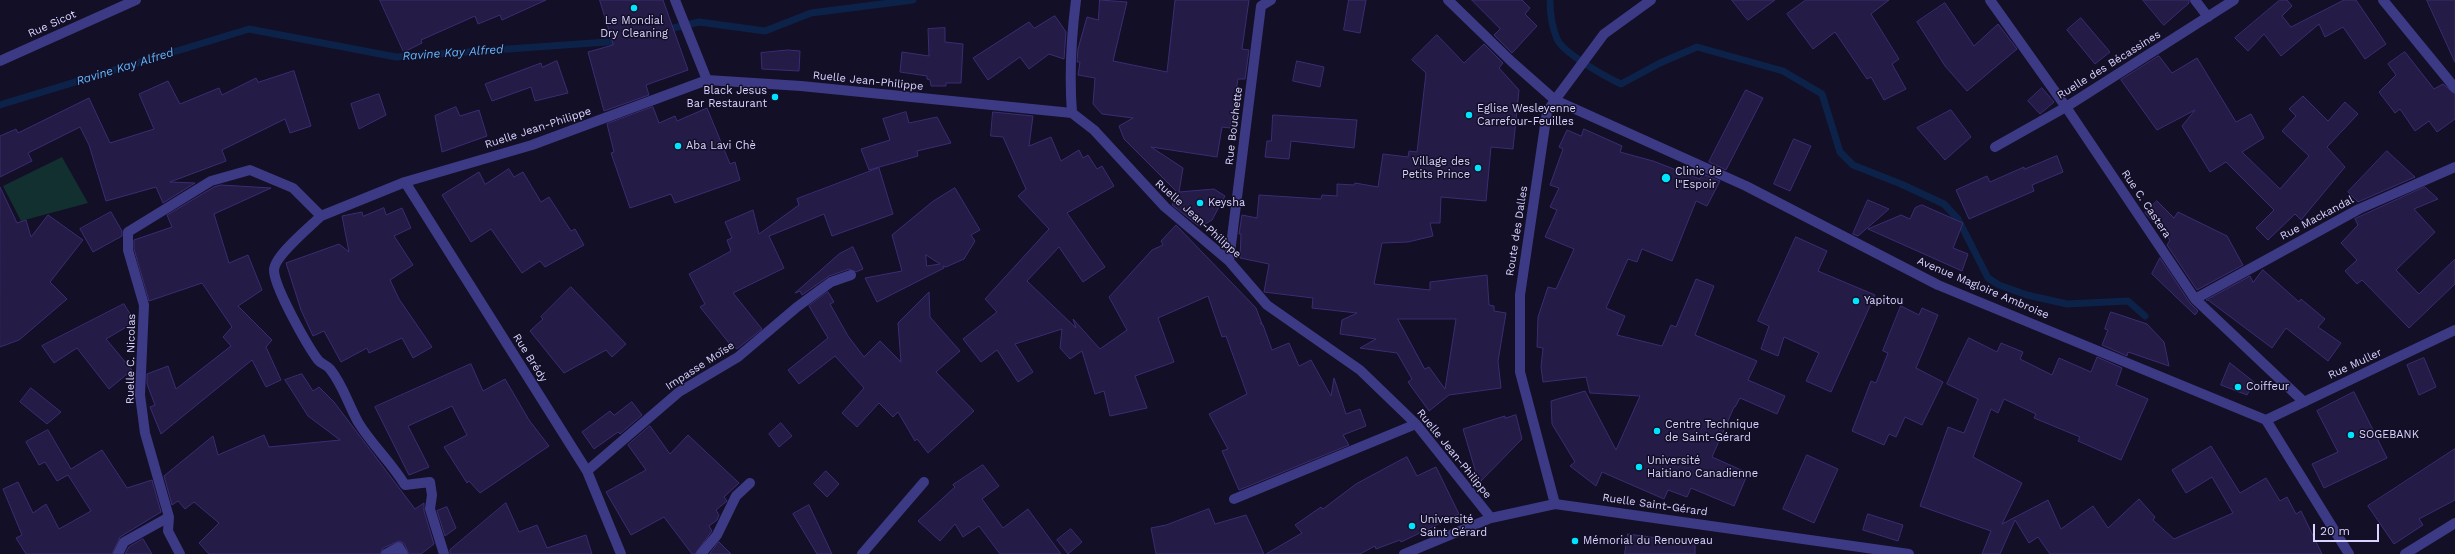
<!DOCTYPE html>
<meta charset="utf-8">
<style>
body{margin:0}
#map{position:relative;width:2455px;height:554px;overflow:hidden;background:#130f26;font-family:"Work Sans",sans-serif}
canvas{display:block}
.scale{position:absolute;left:2313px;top:524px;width:66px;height:18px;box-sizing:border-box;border:2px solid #d9d4ff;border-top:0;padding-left:5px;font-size:12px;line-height:14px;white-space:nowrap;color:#d9d4ff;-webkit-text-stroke:3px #130f26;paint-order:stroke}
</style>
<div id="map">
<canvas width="2455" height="554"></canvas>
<div class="scale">20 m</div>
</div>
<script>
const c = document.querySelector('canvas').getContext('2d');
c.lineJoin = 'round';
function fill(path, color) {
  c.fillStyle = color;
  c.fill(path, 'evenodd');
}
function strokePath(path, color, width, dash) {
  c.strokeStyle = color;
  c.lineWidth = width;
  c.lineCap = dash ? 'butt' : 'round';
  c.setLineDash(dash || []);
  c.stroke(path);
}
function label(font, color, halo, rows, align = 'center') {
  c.font = font + ' "Work Sans",sans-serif';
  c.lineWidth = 3;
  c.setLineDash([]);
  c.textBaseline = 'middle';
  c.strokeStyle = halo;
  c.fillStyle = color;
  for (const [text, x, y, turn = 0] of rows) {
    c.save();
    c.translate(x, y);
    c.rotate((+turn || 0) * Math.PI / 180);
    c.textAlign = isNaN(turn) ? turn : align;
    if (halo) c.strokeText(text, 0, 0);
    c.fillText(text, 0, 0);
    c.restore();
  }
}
fill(new Path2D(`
 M62,157l26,46 -67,18 -18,-35z`), '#12302f');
strokePath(new Path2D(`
 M1550,0c0,13 2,27 7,39 6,14 49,38 64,45l39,-21 37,-16 86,24 39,23 18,58 13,13 48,19 43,20 14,15 30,59 11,7 28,10 40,9 61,-3 17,15
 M665,30l34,-8 66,9 46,-18 102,-13
 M0,105l249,-76 147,28 225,-16`), '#0c2248', 7);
const building = new Path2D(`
 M380,0h166l-44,20 -2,-5 -22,9 -3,-8 -54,24 1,3 -18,9z
 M600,0h63l25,70 -42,15 3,10 -45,16 -16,-59 25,-7z
 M1100,0l27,2 -14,59 54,11 8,-72h74l-7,49 7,1 -4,29h-7l-8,49 -8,-1 -5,30 -66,-10 32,21 -4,24 35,-3 11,7 -13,24 -12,7 -28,-22 6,-12 -54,-54 -5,-13 14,-8 -31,-4 -9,-10 2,-26 -17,-3 2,-13h-3l1,-13 9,-32 11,3z
 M1349,0h17l-6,33 -16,-3z
 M1472,0h50l8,8 -5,6 12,12 -25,27 -18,-18 6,-6z
 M1732,0h43l-27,20z
 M1806,0h83l-18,14 28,45 -7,5 14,25 -22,11 -13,-23 -4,2 -32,-47 -22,17 -26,-35z
 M2143,0h46v3l-25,22z
 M2280,0h7l5,6 -10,10 9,11 53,-27h12l30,44 -21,15 -22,-32 -18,10 -6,-13 -38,32 -17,-22 -16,17 -13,-13z
 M2427,0h28v62z
 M1945,3l29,43 24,-22 19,25 -50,42 -22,-25 -28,-44z
 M1055,16l11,16 -2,27 -15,-5 -20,15 -9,-12 -32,23 -15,-22 56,-36 5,6z
 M2081,18l29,34 -15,12 -28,-34z
 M945,28v14l18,2 -2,39h-15v3h-15l-1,-6 -3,-1v-3l-27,-4 2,-20 27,4 -1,-27z
 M1437,35l27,28 20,-19 19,19 -4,5 20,22 -6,59 -22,-2 -5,54 -45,-4 -1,26h-10l3,13 -25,6 -26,1 -8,41 56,6v-8l57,-7 2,30 5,1v5l12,2 -8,48 3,27 -52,7 -20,16 -21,-29 4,-3 -15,-26 -37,-5 16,-9 -36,-5 2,-14 15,-7 -45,-5 1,-10 -49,-6 5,-28 -29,-6 1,-24h-2l3,-19 15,3 2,-23 62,4 1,-4 15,1v-12l17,1 1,-2 23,4 5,-33 25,3 1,-6 8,1 9,-79 -14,-13zM1398,319h58l-11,70 -16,-22 -4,2z
 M788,50l12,1 -1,20 -37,-2 -1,-16z
 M2405,52l29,37 9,-5 12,10v25l-18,13 -8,-11 -14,10 -15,-22 -5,4 -16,-21 17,-17 -8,-11z
 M2159,56l13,17 25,-15 39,64 15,-8 13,24 -22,14 38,37 29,-33 -27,-25 14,-15 -7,-7 14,-13 25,25 17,-19 13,12 -31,33 18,20 -44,53 -6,-6 -27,26 -12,-12 18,-18 -48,-48 -16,10 -28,-46 13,-16 -38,20 -36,-50z
 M557,61l11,32 -33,8 -4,-14 -39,14 -7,-17 56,-21 1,4z
 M1297,61l27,6 -4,20 -27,-6z
 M294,71l17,55 -21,7 -5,-14 -63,31 4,11 -56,21 25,1 -32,20 -7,-16 -50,14 -17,-56 -9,-18 -52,26 4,8 -32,16v-41l16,-7 2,4 71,-35 21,45 44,-14 -15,-35 29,-13 12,23 39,-16 3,7 34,-17 2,4z
 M2042,88l12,14 -14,12 -12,-13z
 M1746,90l17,8 -37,72 -17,-8z
 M379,94l7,21 -27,14 -8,-25z
 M456,107l4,9 19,-6 8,26 -45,16 -7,-36z
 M653,107l6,16 16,-7 2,5 30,-13 23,56 5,-2 5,18 -65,23 -4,-9 -41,14 -19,-55 3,-1 -7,-28z
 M1951,110l20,27 -26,23 -28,-32z
 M906,112l3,11 28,-6 14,26 -34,8 1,5 -49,14 -8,-21 29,-9 -7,-21z
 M993,112l40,4 -4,30 22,-9 10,24 18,-11 4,8 5,-3 9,14 5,-3 12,20 -47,27 38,54 -22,15 -24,-35 -32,34 49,47 -3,-9 27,30 27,-19 -18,-33 43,-47 11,-5 -2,-4 15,-16 80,83 6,16 -2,-1 3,2 9,25 17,-7 10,23 12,-6 20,36 3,-18 12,36 14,-5 6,17 -23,9 6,10 -110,45 -17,-39 6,-2 -19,-35 38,-20 -21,-58 -4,1 -14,-41 -50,22 16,44 -39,14 12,32 -37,8 -6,-25 -9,3 -13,-43 -12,8 -10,-11 2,-19 -47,15 18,28 -15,10 -21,-32 -16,12 -18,-23 34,-27 -12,-13 64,-70 -31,-33 8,-7 -23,-52 -12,-1z
 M1273,115l84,5 -3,28 -63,-7 -2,18 -24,-2 2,-16h4z
 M1584,129l38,17 -2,6 33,9 47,18 3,-5 17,7 -13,25 -11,-5 -24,60 -30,-12 -5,13 -9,-3 -22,49 19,8 -8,19 45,11 9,-21 5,2 20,-48 18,7 -19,49 62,26 -9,19 37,16 -8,18 -37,-16 -5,9h-1l-22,50 36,16 -14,33 -43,-18 -4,9 -19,-7 -4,9 -62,-27 -6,14 -26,-20 5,-4 -23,-38 -1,-23 34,-10 31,59 24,-54 -50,-3 -4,-16 -43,5 -2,-15 2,-19 -6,-1 1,-30 10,-30 8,2 18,-40 -29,-12 12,-27 -7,-3 9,-19 -9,-3 13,-36 -4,-2 8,-17 14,6z
 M1794,139l17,7 -21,45 -16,-7z
 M2387,151l28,26 -57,25 -10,-10z
 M2057,156l6,16 -31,13 2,6 -65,28 -13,-29 31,-14 3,6 34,-15v2z
 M879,168l14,46 -61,22 -8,-22 -55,22 15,32 -51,25 29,36 -25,20 -8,-6 -29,-36 5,-3 -16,-30 42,-23 -4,-11 5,-2 -7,-16 28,-12 6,24 40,-29 -2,-6z
 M509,169l5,8 9,-5 18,30 8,-5 22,34 4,-2 9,16 -39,22 -5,-6 -18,12 -31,-44 -20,13 -29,-47 37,-23 6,12z
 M221,185l50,3 -57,26 15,49 19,-8 14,35 -24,16 34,34 -6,7 15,33 -15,7 -14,-27 -91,74 -11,-27 5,-2 -8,-21v-10l21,-8 8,23 55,-43 -8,-9 9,-10 -30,-44 -53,18 -15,-52v-9l38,-13 -5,-12 47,-28z
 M0,187l17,36 9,-3 5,17 17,-22 35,25 -33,42 17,17 -48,41 -19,7z
 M2425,187l13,12 -24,10 21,23 -39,38 23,24 36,-35v25l-46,44 -47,-48 -5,4 -12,-13 12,-11 -16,-17 17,-18 -3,-6z
 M955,188l25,42 -9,5 4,6 -11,18 -18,8 -3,-1 1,2 -67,34 -12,-24 37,-7 -10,-36 40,-33zM926,255l14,9 -13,2z
 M1868,200l21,9 -31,27 -5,-2z
 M2157,201l17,17 4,-6 49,24 16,29 -46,25 -30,-45 3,-5 -25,-27z
 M1922,205l41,18 -10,25 15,6 -6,17 -94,-42 33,-14 9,4 5,-11z
 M384,208l2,7 16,-7 9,20 -17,8 19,29 -23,15 9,19 33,48 -19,11 -11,-20 -33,15 -2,-5 -26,14 -17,-31 -11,5 -12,-26 -15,-47 53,-19 10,8 -7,-36 20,-4 1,4z
 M111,212l11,19v5l-29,16 -13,-23z
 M1796,237l31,14 -9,20 57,24 -44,97 -25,-11 13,-28 -35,-16 -6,19 -17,-7 8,-23 -11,-5z
 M853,247l10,22 -7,3 -7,-3 -20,7 -27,19 -2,-4 -5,2 44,-39z
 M2160,258l30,45 8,8 -3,4 -43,-41z
 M2263,270l36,32 2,-3 24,20 -7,8 23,16 -13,18 -42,-33 -14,20 -64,-48h-2l44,-24 3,6z
 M571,287l55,57 -14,13 -6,-7 -42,23 -34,-42 13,-12 -2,-2z
 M828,292l6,10 -4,2 18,32 16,21 16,-16 21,21 -3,-39 31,-31 1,25 30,34 -24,21 38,39 -46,42 -11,-14 -2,2 -17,-29 -5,5 -14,-14 -22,24 -15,-14 22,-25 -29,-32 -36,28 -11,-14 40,-32 -19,-32z
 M124,304l11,18 -29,17 26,31 -23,19 -32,-41 -23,15 -12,-17z
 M1901,306l18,9 3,-7 16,7 -22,53 27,14 -21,43 -17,-8 -9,20 -7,-3 -5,11 -32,-14 19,-50 5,2 12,-30 -5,-2z
 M2111,312l36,12 17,18 5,24 -41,-14 -1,4 -25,-11 6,-15 -3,-1z
 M1969,338l28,14 4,-9 22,9 -3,7 32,16 7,-17 32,14 6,-15 25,11 -6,17 32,14 -27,61 -43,-19 2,-4 -46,-19 2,-4 -32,-15 -6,14 -7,-4 -18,48 49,26 -20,41 46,-24 13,29 32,-23 15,22 31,-29 16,18 -2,3 21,19 59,-26 -21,-36 -26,16 -14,-23 39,-24 29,47 26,-15 14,23 7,-4 9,17 5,-3 21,43h-272l-12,-17 -9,6 -14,-23 -15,34h-18l9,-23 -71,-25 28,-79 16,6 14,-34 -31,-15z
 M2424,358l12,29 -17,8 -12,-30z
 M2230,363l24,19 -7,13 -26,-10z
 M471,364l12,27 22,-12 24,41 20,26 -69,47 -11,-12 -2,2 -23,-36 23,-12 -15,-29 -44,20 21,41 -20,8 -34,-68z
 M302,374l11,17 6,-4 15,15 81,107 9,-6v8l10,33 -13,10h-12l-5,-11 -5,-2 -16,7 -3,6h-171l-10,-11 20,-20 -25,-21 -9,7 -7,-8 -6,4 -8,-29 49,-40 5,19 46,-20 5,12 71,-7 -32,-24 -23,-36z
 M31,388l30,24 -14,12 -27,-22z
 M2354,392l33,66 -63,30 -12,-24 26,-12 -21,-41z
 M632,402l10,13 -22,19 -2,-2 -24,17 -12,-17 28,-21 4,4z
 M1516,415l6,24 -43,44 -16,-54 42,-13v2z
 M781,423l11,13 -13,11 -10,-13z
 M650,426l20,28 18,-19 51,48 -15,14 3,4 -11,9 3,5 -2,5 -8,6 3,5 -17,23h-3l-28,-37 -33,18 -25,-43 40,-22 -18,-25z
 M48,430l23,39 31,-19 25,38 25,-8 9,32 -41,25 -8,17h-86l-10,-16 6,-3 -19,-46 15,-7 15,31 13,-9 13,25 32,-18 -23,-36 -11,6 -12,-19 -6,3 -13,-23z
 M2455,449v51l-36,19 4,6 -29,19 -26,-38z
 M1807,455l31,14 -24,54 -31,-14z
 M1407,457l10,19 19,-9 23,47 -58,28 -1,-2 -24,9 -1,-3 -15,8h-94l36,-21 -7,-8 26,-18 2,2 33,-25z
 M983,465l16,21 -17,13 21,29 25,-19 33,45h-61l-21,-28 -16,11 -8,-13 -15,17 -22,-20 37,-34 -2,-2z
 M826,471l13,13 -12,13 -13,-13z
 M506,503l13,29 18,-7 10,23 39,-13 6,19h-142v-4z
 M809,505l23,49h-15l-24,-40z
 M447,507l9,21 -11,8 -8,-25z
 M1209,509l6,15 31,-9 18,39h-108l-5,-26 15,-3z
 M1868,514l35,11 -5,16 -35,-11z
 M1071,529l11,13 -14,12 -11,-14z
 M1628,534l67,9v11h-70z
 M143,539l9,15h-27l4,-7z
 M719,542l12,12h-21z`);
fill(building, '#241b47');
strokePath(building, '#3b2d73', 1);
strokePath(new Path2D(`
 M2195,0l13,17
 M1072,113c-3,-39 -1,-74 4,-113`), '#3d3a85', 10);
strokePath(new Path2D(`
 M675,0l32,80
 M1990,0l76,107 129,192 109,103
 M2383,0l72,88
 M0,61l136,-61
 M1555,100l49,-66 47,-34
 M1995,147l71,-40 168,-107
 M405,182l182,289 34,83
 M321,216c-11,11 -47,40 -47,54 0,17 33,75 44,90 3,4 9,5 12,9 13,16 18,35 28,53 14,23 33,40 47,63l25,-3 2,13 -2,14 14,45
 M1229,261l32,-255 10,-6
 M2195,299l164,-90 96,-42
 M2266,420l189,-90
 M587,471l92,-79 59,-35 59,-50 34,-25 20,-7
 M1234,499l182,-75
 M118,554l6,-12 45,-25
 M180,554l-12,-23 1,-14 -24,-84 -5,-38 4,-90 -16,-55v-18l83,-51 39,-11 43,18 28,28 84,-34 127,-37 175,-65 94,6 271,27 22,17 71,77 64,54 38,44 93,65 56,54 75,94
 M386,554l13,-7 4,7
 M701,554l16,-19 19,-39 14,-13
 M862,554l62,-72
 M1404,554l87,-36 64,-14
 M2405,554l50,-31`), '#3d3a85', 10);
strokePath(new Path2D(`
 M1448,0l64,62 43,38 191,86 192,99 328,135 83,134
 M1555,100l-8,12 -27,183v77l35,132 354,50`), '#3d3a85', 10);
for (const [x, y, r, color] of [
 [634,8,4,"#00e5ff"],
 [775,97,4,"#00e5ff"],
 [1469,115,4,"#00e5ff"],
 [678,146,4,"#00e5ff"],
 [1478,168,4,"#00e5ff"],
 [1666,178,5,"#00e5ff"],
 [1200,203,4,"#00e5ff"],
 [1856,301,4,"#00e5ff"],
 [2238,387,4,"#00e5ff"],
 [1657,431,4,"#00e5ff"],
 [2351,435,4,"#00e5ff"],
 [1639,467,4,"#00e5ff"],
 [1412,526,4,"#00e5ff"],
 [1575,541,4,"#00e5ff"]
]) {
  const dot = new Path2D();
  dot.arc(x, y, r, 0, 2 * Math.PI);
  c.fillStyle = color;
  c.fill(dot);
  strokePath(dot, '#130f26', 1.5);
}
label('11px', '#d9d4ff', '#130f26', [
 ["Le Mondial",634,21,"center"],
 ["Dry Cleaning",634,34,"center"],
 ["Black Jesus",767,91,"right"],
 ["Bar Restaurant",767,104,"right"],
 ["Eglise Wesleyenne",1477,109],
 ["Carrefour-Feuilles",1477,122],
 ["Aba Lavi Chè",686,146],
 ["Village des",1470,162,"right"],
 ["Petits Prince",1470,175,"right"],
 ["Clinic de",1675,172],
 ["l\"Espoir",1675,185],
 ["Keysha",1208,203],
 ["Yapitou",1864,301],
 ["Coiffeur",2246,387],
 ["Centre Technique",1665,425],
 ["de Saint-Gérard",1665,438],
 ["SOGEBANK",2359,435],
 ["Université",1647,461],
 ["Haitiano Canadienne",1647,474],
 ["Université",1420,520],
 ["Saint Gérard",1420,533],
 ["Mémorial du Renouveau",1583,541]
], 'left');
label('11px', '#d9d4ff', '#130f26', [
 ["Rue Sicot",52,24,-24],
 ["Ruelle des Bécassines",2109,65,-32],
 ["Ruelle Jean-Philippe",868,81,6],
 ["Rue Bouchette",1234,126,-83],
 ["Ruelle Jean-Philippe",538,128,-18],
 ["Rue C. Castera",2146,204,56],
 ["Rue Mackandal",2317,218,-28],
 ["Ruelle Jean-Philippe",1198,219,42],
 ["Route des Dalles",1517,231,-81],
 ["Avenue Magloire Ambroise",1983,288,23],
 ["Rue Brédy",530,358,58],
 ["Ruelle C. Nicolas",131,359,-89],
 ["Rue Muller",2355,364,-25],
 ["Impasse Moïse",700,366,-33],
 ["Ruelle Jean-Philippe",1454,454,51],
 ["Ruelle Saint-Gérard",1655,505,8]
]);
label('italic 12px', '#62b6ff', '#130f26', [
 ["Ravine Kay Alfred",453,53,-4],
 ["Ravine Kay Alfred",125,67,-17]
]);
</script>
